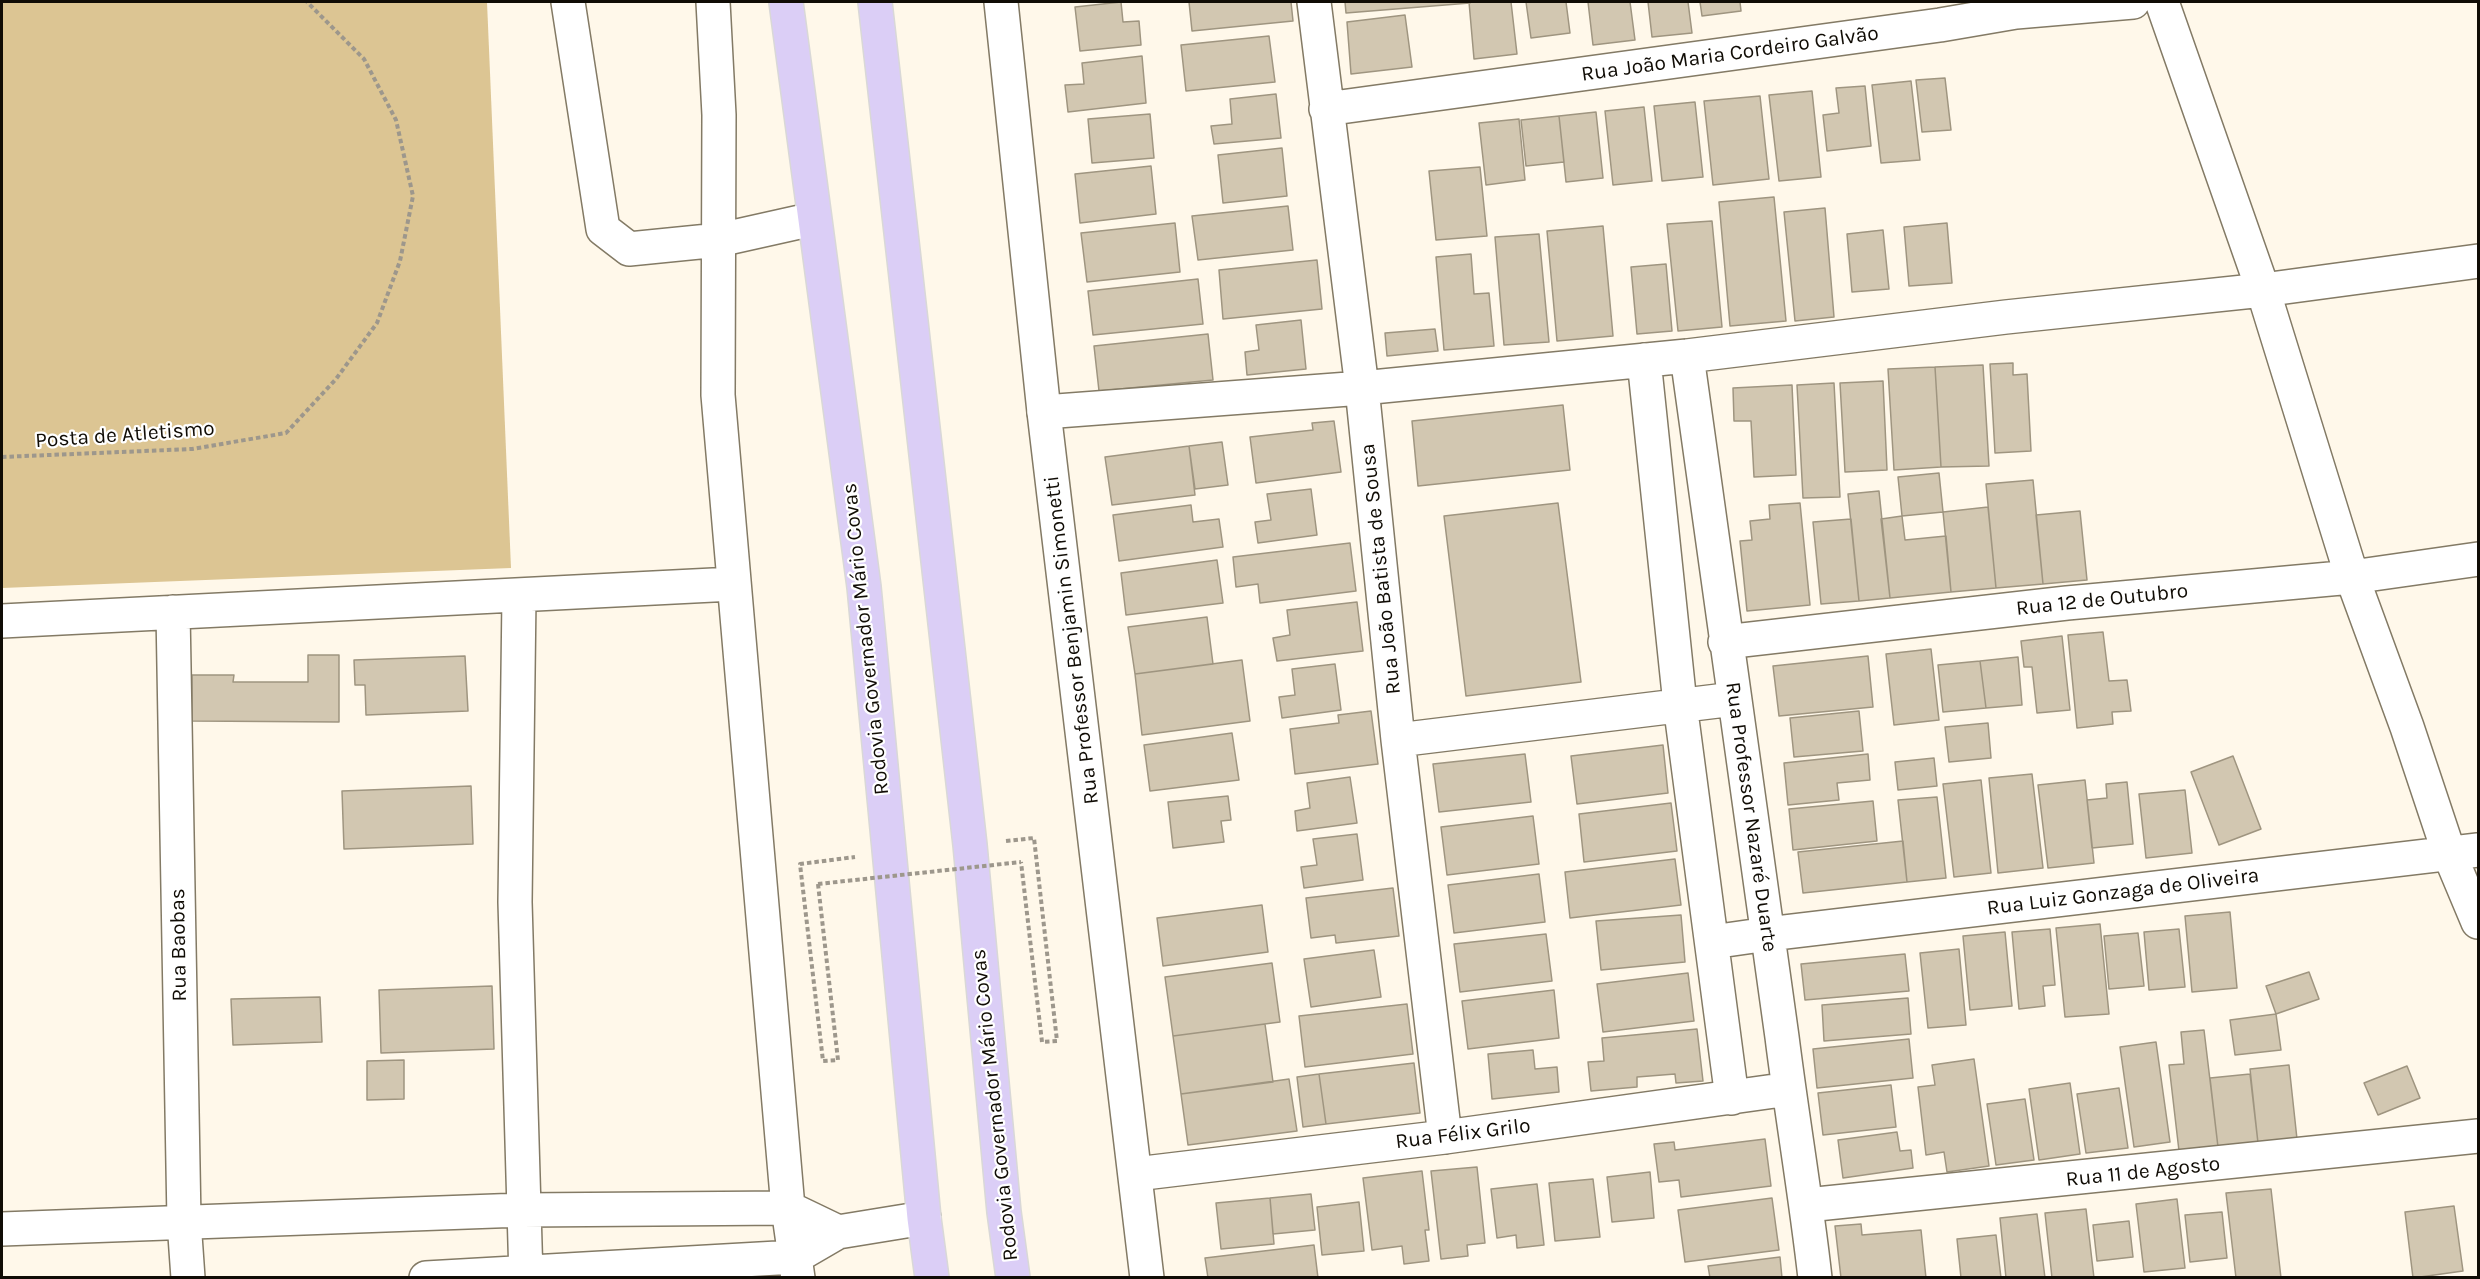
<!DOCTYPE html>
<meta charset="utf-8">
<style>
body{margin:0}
#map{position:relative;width:2480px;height:1279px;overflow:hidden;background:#fff8ea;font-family:Karla,sans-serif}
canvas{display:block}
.frame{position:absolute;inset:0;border:3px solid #100c05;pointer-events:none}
</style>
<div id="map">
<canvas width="2480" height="1279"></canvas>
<div class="frame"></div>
</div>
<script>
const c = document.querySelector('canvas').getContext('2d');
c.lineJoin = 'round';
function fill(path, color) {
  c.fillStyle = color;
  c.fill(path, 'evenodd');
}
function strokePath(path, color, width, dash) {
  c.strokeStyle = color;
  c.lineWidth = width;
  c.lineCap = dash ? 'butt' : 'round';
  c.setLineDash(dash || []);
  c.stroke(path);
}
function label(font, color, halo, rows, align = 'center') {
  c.font = font + ' Karla,sans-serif';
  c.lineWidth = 4.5;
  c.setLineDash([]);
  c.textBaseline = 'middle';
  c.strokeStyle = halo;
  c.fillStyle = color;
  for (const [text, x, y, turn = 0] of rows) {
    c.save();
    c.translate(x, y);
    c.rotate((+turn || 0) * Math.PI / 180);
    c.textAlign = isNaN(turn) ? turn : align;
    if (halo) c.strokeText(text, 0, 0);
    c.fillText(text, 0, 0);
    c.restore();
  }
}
fill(new Path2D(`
 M2,2h485l24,566 -509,20z`), '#dcc593');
const building = new Path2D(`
 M1121,2l2,20 16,-1 2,24 -61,6 -5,-44z
 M1189,2h102l2,19 -101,10z
 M1345,2h124l1,1 -124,10z
 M1469,2h42l6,52 -43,5z
 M1526,2h40l4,31 -39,5z
 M1588,2h42l5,38 -42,5z
 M1648,2h40l4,31 -40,4z
 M1700,2h40l1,9 -39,5z
 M1405,15l7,52 -61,7 -4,-52z
 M1269,36l6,46 -89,9 -5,-46z
 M1142,56l4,47 -78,9 -3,-27 19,-1 -2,-21z
 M1945,78l6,52 -29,2 -6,-52z
 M1911,81l9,79 -39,3 -9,-78z
 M1865,86l6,60 -44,5 -4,-36 16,-2 -3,-25z
 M1812,91l9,86 -42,4 -10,-86z
 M1276,94l5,44 -67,6 -3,-18 21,-2 -2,-25z
 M1760,96l9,83 -56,6 -9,-84z
 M1695,102l8,75 -41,4 -8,-75z
 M1644,107l8,74 -39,4 -8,-74z
 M1596,112l7,66 -37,4 -7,-66z
 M1150,114l4,44 -62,5 -4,-44z
 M1559,116l5,46 -38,4 -5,-46z
 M1519,119l6,61 -39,5 -7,-62z
 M1282,148l5,48 -64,7 -5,-48z
 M1151,166l5,48 -76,9 -5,-49z
 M1480,167l7,69 -51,4 -7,-69z
 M1774,197l12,124 -56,5 -11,-124z
 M1288,206l5,44 -95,10 -6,-44z
 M1825,208l9,109 -39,4 -11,-109z
 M1712,221l10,106 -44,4 -11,-107z
 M1175,223l5,49 -93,10 -6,-49z
 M1947,223l5,60 -43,3 -5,-59z
 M1603,226l10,110 -56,5 -10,-110z
 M1883,230l6,59 -37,3 -5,-58z
 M1539,234l10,108 -45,3 -9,-108z
 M1471,254l3,40 15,-1 5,53 -50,4 -8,-93z
 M1317,260l5,49 -99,10 -4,-49z
 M1666,264l6,67 -35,3 -6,-67z
 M1198,279l5,45 -110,11 -5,-44z
 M1301,320l5,49 -59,6 -2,-23 14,-2 -3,-25z
 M1435,329l3,22 -51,5 -2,-23z
 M1208,334l5,46 -114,11 -5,-45z
 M2013,363v12l14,-1 4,77 -36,2 -5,-89z
 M1983,365l6,101 -48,1 -6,-100z
 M1935,367l6,100 -47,3 -6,-101z
 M1883,381l4,89 -42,2 -5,-89z
 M1834,383l6,114 -37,1 -6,-113z
 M1792,385l4,90 -42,2 -3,-56h-17l-1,-33z
 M1563,405l7,65 -152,16 -6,-65z
 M1334,421l7,51 -85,11 -6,-46 63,-7 -1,-7z
 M1222,442l6,43 -33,4 -6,-43z
 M1189,446l6,49 -83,10 -7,-48z
 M1939,473l4,39 -41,4 -4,-39z
 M2033,480l10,104 -47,4 -10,-104z
 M1311,489l6,46 -59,8 -3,-21 16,-2 -4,-26z
 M1879,491l11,107 -31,3 -11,-107z
 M1558,503l23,179 -115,14 -22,-180z
 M1800,503l10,102 -63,6 -7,-70 12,-1 -2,-19 20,-2 -1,-14z
 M1191,505l2,17 26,-3 4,28 -104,14 -6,-46z
 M1988,507l8,81 -45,4 -8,-80z
 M2080,511l7,69 -44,4 -7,-69z
 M1902,516l3,24 41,-4 5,56 -61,6 -9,-79z
 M1851,519l8,82 -38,3 -8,-82z
 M1350,543l6,48 -96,12 -2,-19 -22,3 -3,-30z
 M1217,560l6,43 -97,12 -5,-42z
 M1357,602l6,49 -86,10 -4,-23 17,-3 -3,-25z
 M1207,617l6,47 -78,10 -7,-47z
 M2103,632l6,49 18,-1 4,31 -19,1 1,12 -36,4 -9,-93z
 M2062,636l8,74 -33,3 -5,-46h-8l-3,-26z
 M1931,649l8,71 -45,5 -8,-71z
 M308,655h31v67l-147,-1v-46h42l-1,7h75z
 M465,656l3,55 -102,4 -1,-30h-10l-1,-25z
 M1868,656l5,51 -94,9 -6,-50z
 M2018,657l4,48 -36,3 -6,-47z
 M1242,660l8,61 -108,14 -7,-61z
 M1980,661l6,47 -43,4 -5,-47z
 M1335,664l6,46 -59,8 -3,-21 16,-2 -3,-26z
 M1371,711l7,53 -83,10 -5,-45 49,-6 -1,-8z
 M1859,711l4,40 -69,6 -4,-39z
 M1988,723l3,35 -42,4 -4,-35z
 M1232,733l7,47 -89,11 -6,-46z
 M1663,745l5,48 -91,11 -6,-48z
 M1525,754l6,48 -92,10 -6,-48z
 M1868,754l2,26 -33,3 2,17 -51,5 -4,-42z
 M2233,756l28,73 -42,16 -28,-73z
 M1934,758l3,28 -39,4 -3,-28z
 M2032,774l11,94 -45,5 -9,-95z
 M1350,777l7,46 -60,8 -2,-20 15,-3 -3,-25z
 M1981,780l10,93 -37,4 -11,-93z
 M2085,780l9,83 -46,5 -10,-83z
 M2127,782l6,62 -41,4 -5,-48 20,-2 -1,-14z
 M471,786l2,58 -129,5 -2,-58z
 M2185,790l7,63 -46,5 -7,-64z
 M1228,796l3,24 -10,1 3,21 -51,6 -5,-46z
 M1937,797l9,81 -39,4 -9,-82z
 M1873,801l4,40 -84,9 -4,-41z
 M1671,803l6,48 -93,11 -5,-48z
 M1533,816l6,48 -92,11 -6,-48z
 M1357,834l6,46 -59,8 -3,-21 16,-2 -4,-26z
 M1903,841l4,41 -104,11 -5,-41z
 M1675,859l6,46 -111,13 -5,-46z
 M1539,874l6,48 -91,11 -6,-48z
 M1393,888l6,48 -63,7 -1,-8 -24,3 -5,-40z
 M1262,905l6,47 -105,14 -6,-48z
 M2230,912l7,76 -45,4 -7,-76z
 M1681,915l4,47 -84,8 -5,-49z
 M2100,924l9,90 -44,3 -9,-89z
 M2050,929l5,56 -12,1 2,20 -26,3 -7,-77z
 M2179,929l6,58 -36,3 -5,-58z
 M2005,932l7,74 -42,4 -7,-74z
 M2138,933l6,53 -35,3 -5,-53z
 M1546,934l6,47 -92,11 -6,-48z
 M1959,949l7,76 -38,3 -8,-75z
 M1374,950l7,47 -70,10 -7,-48z
 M1905,954l4,37 -104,9 -4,-36z
 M1272,963l8,59 -107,14 -8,-59z
 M2309,972l10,27 -43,15 -10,-28z
 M1688,973l6,48 -91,11 -6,-48z
 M492,986l2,63 -113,4 -2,-63z
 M1554,990l5,48 -91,11 -6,-48z
 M320,997l2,45 -89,3 -2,-46z
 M1908,998l3,36 -87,7 -2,-36z
 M1407,1004l6,50 -108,13 -6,-51z
 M2276,1014l5,36 -46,5 -5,-35z
 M1265,1024l8,58 -92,12 -8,-58z
 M1697,1029l6,52 -27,2 -1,-9 -38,3v10l-46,4 -3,-29 16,-1 -2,-23z
 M2204,1030l14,117 -39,4 -10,-86 15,-1 -3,-32z
 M1909,1039l4,39 -96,10 -4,-39z
 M2156,1042l14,100 -36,5 -14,-100z
 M1533,1050l2,19 22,-2 2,25 -67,7 -4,-45z
 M1974,1059l15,107 -42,6 -3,-20 -18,3 -8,-68 17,-2 -3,-20z
 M404,1060v39l-37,1v-39z
 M1414,1063l6,50 -94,11 -7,-50z
 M2289,1065l8,74 -39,4 -8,-74z
 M2407,1066l13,32 -42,17 -14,-32z
 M1319,1074l7,50 -23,3 -6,-50z
 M2250,1074l8,69 -40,4 -8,-69z
 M1289,1079l8,52 -109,14 -7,-51z
 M2070,1083l10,71 -41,6 -10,-71z
 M1891,1085l5,42 -73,8 -5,-42z
 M2119,1088l9,60 -42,5 -9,-59z
 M2025,1099l9,61 -38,5 -9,-61z
 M1897,1132l3,19 11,-1 2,18 -70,10 -5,-38z
 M1765,1139l6,47 -90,11 -2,-17 -20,2 -5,-38 20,-2 1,8z
 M1477,1167l8,76 -18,2 1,11 -27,3 -10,-88z
 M1422,1171l7,59h-4l4,31 -25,3 -2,-18 -30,4 -9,-72z
 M1650,1172l4,46 -42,4 -5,-45z
 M1593,1179l7,58 -45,4 -6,-58z
 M1537,1184l7,61 -27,3 -1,-13 -19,3 -6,-49z
 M2271,1189l10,89h-45l-10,-85z
 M1311,1194l4,36 -42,4 -3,-36z
 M1270,1198l4,46 -53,5 -5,-46z
 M1772,1198l7,52 -94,12 -7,-52z
 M2177,1199l8,69 -41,4 -8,-68z
 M1359,1202l5,49 -42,4 -5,-48z
 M2454,1206l9,65 -50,7 -8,-66z
 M2086,1209l8,69h-42l-7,-65z
 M2222,1212l5,46 -37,4 -5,-47z
 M2037,1214l8,64h-39l-6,-60z
 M2129,1221l4,36 -36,4 -4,-36z
 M1861,1224l1,11 59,-5 5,48h-85l-6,-52z
 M1996,1235l5,43h-40l-4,-39z
 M1314,1245l4,33h-110l-3,-20z
 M1780,1257l2,21h-72l-2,-12z`);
fill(building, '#d2c7b1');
strokePath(building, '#9f9580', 1.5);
const minor = new Path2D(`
 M568,2l35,227 26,20 90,-9 94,-21
 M713,2l6,113 -1,280 70,813 10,70
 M1314,2l48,386 36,352 47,397
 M2162,2l101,288 89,287 55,150 42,126 29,69
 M1326,109l614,-84 76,-13 117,-10
 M1687,356c31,227 64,454 95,681 10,80 24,160 33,241
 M1644,360l36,344 52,394
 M1044,412l318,-24 325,-32 319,-39 257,-27 215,-29
 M519,597l-4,305 11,376
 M173,612l11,609 4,57
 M2,621l731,-37
 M1725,642l342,-39 285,-26 126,-18
 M1398,740l336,-41
 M1712,942l56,-8 710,-84
 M1136,1174l309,-37 344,-48
 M1807,1205l671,-69
 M2,1229l520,-19 266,-2 50,24
 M426,1278l369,-21 43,-25 86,-14`);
const secondary = new Path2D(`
 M1001,2l43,410 103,866`);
const trunk = new Path2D(`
 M786,2l78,585 60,631 8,60
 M875,2l95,843 34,367 9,66`);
strokePath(minor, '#837a65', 36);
strokePath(secondary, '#837a65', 36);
strokePath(trunk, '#d9d8d7', 36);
strokePath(new Path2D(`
 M2,457l190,-8 94,-16 50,-54 41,-56 23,-62 13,-65 -17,-76 -32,-61 -57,-57
 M1006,841l28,-3 23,203 -15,1 -21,-180
 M818,884l20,176 -15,1 -23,-197 55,-7`), '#9d978c', 4, [4.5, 3]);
strokePath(minor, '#fff', 33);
strokePath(secondary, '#fff', 33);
strokePath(trunk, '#dbcef6', 33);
strokePath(new Path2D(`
 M818,884l203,-22`), '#9d978c', 4, [4.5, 3]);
label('21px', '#100c05', '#fff', [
 ["Rua João Maria Cordeiro Galvão",1730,54,-8],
 ["Posta de Atletismo",125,435,-4],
 ["Rua João Batista de Sousa",1381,569,-96],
 ["Rua 12 de Outubro",2102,600,-6],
 ["Rodovia Governador Mário Covas",866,639,-96],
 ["Rua Professor Benjamin Simonetti",1072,640,-97],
 ["Rua Professor Nazaré Duarte",1751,817,82],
 ["Rua Luiz Gonzaga de Oliveira",2123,892,-7],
 ["Rua Baobas",179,945,-91],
 ["Rodovia Governador Mário Covas",995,1105,-96],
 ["Rua Félix Grilo",1463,1134,-7],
 ["Rua 11 de Agosto",2143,1172,-6]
]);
</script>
